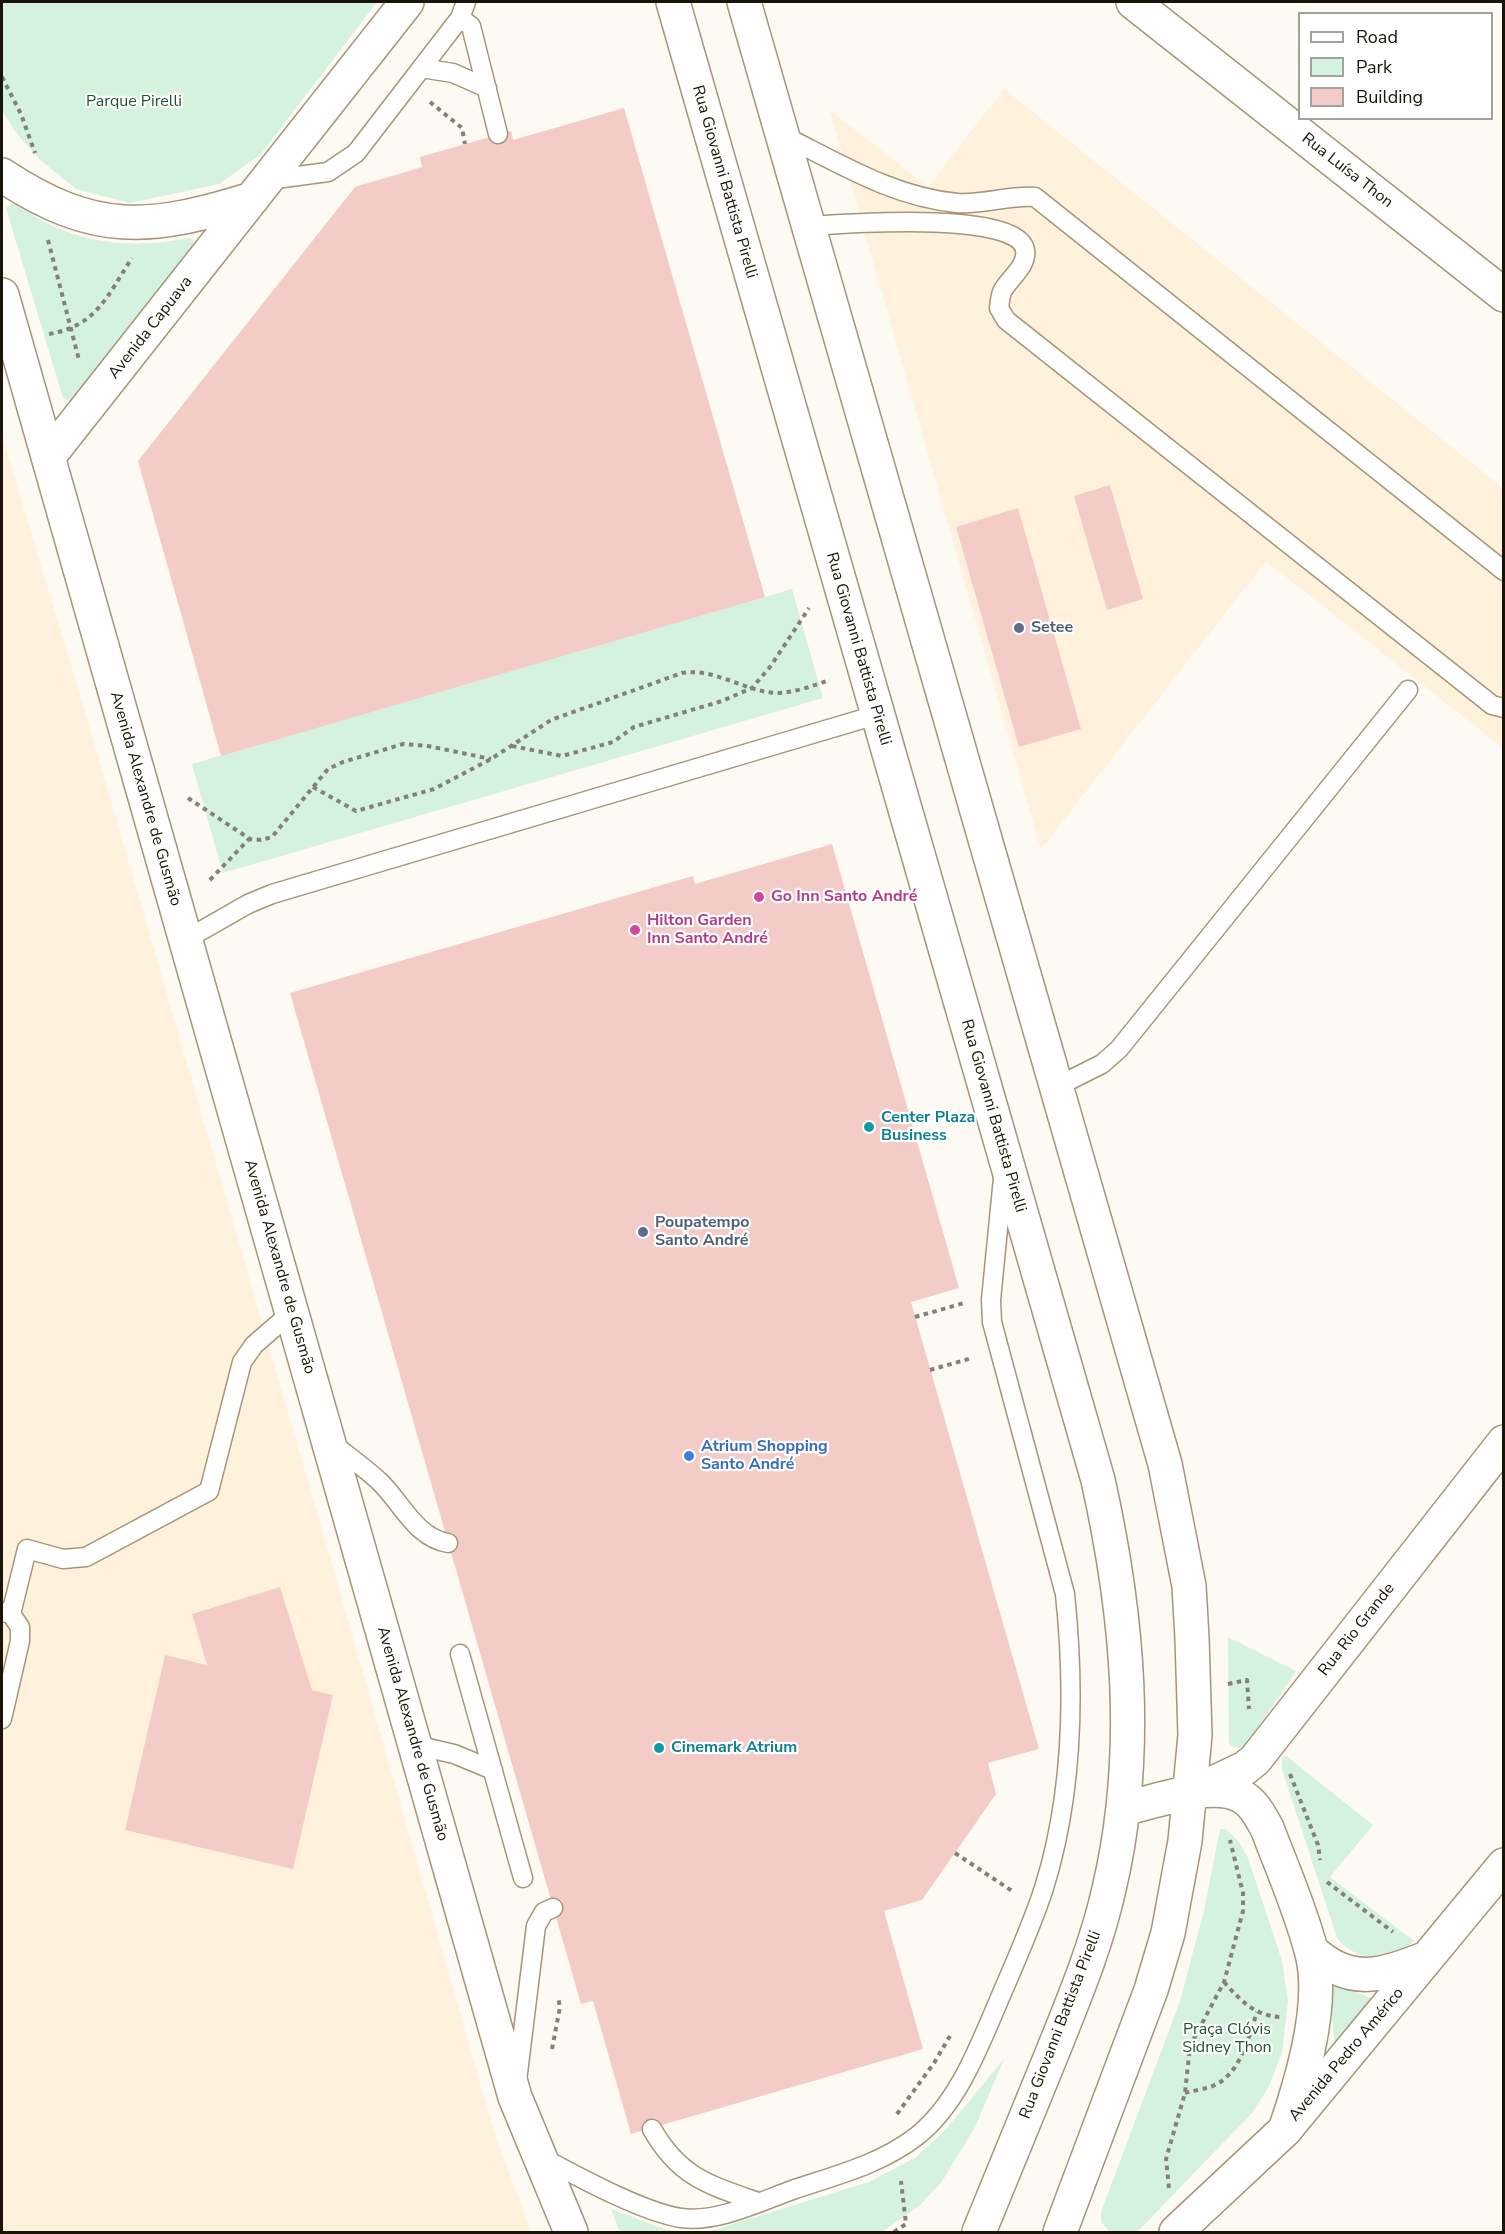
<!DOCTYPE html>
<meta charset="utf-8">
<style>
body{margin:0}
#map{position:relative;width:1505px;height:2234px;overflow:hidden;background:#fdf9f3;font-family:"Nunito Sans",sans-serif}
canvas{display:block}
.frame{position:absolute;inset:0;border:3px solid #191308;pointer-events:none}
.legend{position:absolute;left:1298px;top:12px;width:195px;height:108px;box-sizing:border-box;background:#fff;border:2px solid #a3a19c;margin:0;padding:8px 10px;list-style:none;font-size:18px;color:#191308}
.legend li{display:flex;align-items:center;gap:12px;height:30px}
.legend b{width:30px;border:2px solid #a3a19c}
</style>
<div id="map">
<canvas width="1505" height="2234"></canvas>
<div class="frame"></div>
<ul class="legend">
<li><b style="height:8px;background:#fff"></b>Road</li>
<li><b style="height:16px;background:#d5f2de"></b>Park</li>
<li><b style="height:16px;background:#f3ccc8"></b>Building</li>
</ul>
</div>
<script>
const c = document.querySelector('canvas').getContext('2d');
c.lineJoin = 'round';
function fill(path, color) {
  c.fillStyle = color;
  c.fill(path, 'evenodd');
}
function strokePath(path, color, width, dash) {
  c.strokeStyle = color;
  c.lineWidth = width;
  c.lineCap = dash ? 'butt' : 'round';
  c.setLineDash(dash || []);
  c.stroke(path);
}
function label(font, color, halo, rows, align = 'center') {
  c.font = font + ' "Nunito Sans",sans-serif';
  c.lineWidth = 4.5;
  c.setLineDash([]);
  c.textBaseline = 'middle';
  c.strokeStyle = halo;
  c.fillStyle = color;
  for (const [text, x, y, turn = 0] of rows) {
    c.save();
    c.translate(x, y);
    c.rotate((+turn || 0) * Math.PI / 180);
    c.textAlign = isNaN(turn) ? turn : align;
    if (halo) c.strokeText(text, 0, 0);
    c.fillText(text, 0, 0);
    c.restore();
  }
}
fill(new Path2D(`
 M1004,89l499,399v260l-237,-187 -225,288 -211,-739 98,77z
 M2,436l84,279 228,787 179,627 38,103h-529z`), '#fff1db');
fill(new Path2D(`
 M2,2h375l-116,152 -42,30 -89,19 -54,-14 -37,-30 -21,-24 -16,-24z
 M13,203c13,7 26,17 40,23 44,20 90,21 137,12l5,4v4l-124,156 -8,-4 -57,-190z
 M792,589l31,109 -600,175 -31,-109z
 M1228,1637l68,34 -50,75 -5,2 -9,-1 -3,-4z
 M1285,1755l88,70 -43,52 84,64c-23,24 -56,22 -77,-3l-55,-169v-10z
 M1220,1829h6l13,13 9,16 34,103 6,40 -6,52 -14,35 -16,25 -111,115 -6,4h-25l-9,-10v-10l79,-211 24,-90z
 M1333,1985l34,11 6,5 -38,45 -6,-56z
 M1004,2059l-29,68 -34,56 -22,23 -37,26h-184l12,-1 159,-49 46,-24 32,-30z
 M611,2209l56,21 29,2h-76z`), '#d5f2de');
fill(new Path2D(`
 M624,108l141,489 -544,159 -83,-295 217,-274 67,-20 -2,-10 91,-26 2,9z
 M1110,485l33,114 -36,11 -33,-114z
 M1018,508l63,221 -62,18 -63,-220z
 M832,844l127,444 -48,14 128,447 -51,14 8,31 -74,106 -38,11 39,138 -292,85 -38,-133 -12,3 -291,-1011 403,-117 2,8z
 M280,1587l32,103 21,5 -40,174 -168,-39 40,-175 42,10 -15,-51z`), '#f3ccc8');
const service = new Path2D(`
 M460,18l11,8 27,108
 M421,68l32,5 34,15
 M782,135c57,28 111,62 175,68 27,2 52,-8 78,-6l469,374
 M268,180l60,-8 28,-19 104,-135 6,-16
 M808,226c33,-2 211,-16 217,24 3,15 -15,28 -22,40 -3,5 -3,12 -4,18l7,12 486,385 12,3
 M185,940l63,-36 24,-10 604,-179
 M1056,1087l46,-23 17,-15 289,-359
 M333,1444c15,12 32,24 47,38 21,20 36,56 68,61
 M2,1612l9,2 9,13v14l-18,78
 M11,1614l16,-65 36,10 23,-2 123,-66 33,-129 12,-17 38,-33
 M460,1654l63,224
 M415,1745l39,9 39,16
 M517,2081l19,-155 8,-14 9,-4
 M652,2129c27,48 57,56 106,73
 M541,2157c36,19 101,55 140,61 37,5 80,-17 114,-29 42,-14 86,-25 122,-53 39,-31 60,-84 79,-129 17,-40 35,-79 48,-119 29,-93 31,-198 21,-294l-73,-272 -1,-22 12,-122`);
const minor = new Path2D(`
 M1133,2l371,293
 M2,175c92,61 147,56 250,24
 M2,295l513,1802 56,135
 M49,456l358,-454
 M1190,1794l55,-26 10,-8 249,-318`);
const primary = new Path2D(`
 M1312,1951c39,36 71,24 115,7
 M1176,2232l109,-102 219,-265`);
const trunk = new Path2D(`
 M673,2l425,1478c30,135 43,273 11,409 -13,58 -36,112 -58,167 -24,59 -48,118 -72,176
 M744,2l421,1462 24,122 3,52 3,97 -10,106 -17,92 -17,57 -91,242
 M1123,1809c31,-7 89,-29 118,-13 13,7 19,20 26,32 15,40 33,80 44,122 15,51 -9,131 -26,180`);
strokePath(service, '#a69578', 21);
strokePath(minor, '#a69578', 36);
strokePath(primary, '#a69578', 36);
strokePath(trunk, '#a69578', 36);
strokePath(new Path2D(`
 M2,77l19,37 14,39
 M430,102l32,26 3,16
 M48,240l31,120
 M49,334c48,-8 58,-38 83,-76
 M512,746l50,10 51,-14 21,-15 88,-26 30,-13 18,-21 39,-59
 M313,787l43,24 78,-22 57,-30 60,-39 131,-47c29,-5 57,14 85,19 21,4 44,-6 63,-12
 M188,798l62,41 11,1 11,-3 56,-68 15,-7 60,-18 25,2 63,13
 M210,880l39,-41
 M915,1317l49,-14
 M930,1370l42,-12
 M1228,1684l19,-4 2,29
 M1290,1774l28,71 2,15
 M955,1853l57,38
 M1327,1882l66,50
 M1224,1982c16,18 31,34 56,35
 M552,2049l8,-42 -2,-10
 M1185,2093c10,-3 23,-4 32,-9 24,-13 32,-48 40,-72
 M897,2114l37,-51 16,-27
 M1169,2188l-3,-29 19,-66 5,-47 34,-64 19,-71v-18l-13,-53
 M894,2232l12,-8 -5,-43`), '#868178', 4, [4.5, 4.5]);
strokePath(service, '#fff', 18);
strokePath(minor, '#fff', 33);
strokePath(primary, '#fff', 33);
strokePath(trunk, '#fff', 33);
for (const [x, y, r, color] of [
 [1019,628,6,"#5c6f8a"],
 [759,897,6,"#d1479c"],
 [635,930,6,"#d1479c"],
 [869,1127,6,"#0f9aa8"],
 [643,1232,6,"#5c6f8a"],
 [689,1456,6,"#3f7fe0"],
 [659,1748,6,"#0f9aa8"]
]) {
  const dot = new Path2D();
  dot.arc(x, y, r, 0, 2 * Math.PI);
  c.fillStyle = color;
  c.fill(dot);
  strokePath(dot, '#fff', 2);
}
label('16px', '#1c5433', '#fff', [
 ["Parque Pirelli",134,102],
 ["Praça Clóvis",1227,2030],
 ["Sidney Thon",1227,2048]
]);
label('16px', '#191308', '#fff', [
 ["Rua Luísa Thon",1347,171,38],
 ["Rua Giovanni Battista Pirelli",724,182,74],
 ["Avenida Capuava",151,328,-52],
 ["Rua Giovanni Battista Pirelli",858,649,74],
 ["Avenida Alexandre de Gusmão",145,799,74],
 ["Rua Giovanni Battista Pirelli",993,1116,74],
 ["Avenida Alexandre de Gusmão",279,1267,74],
 ["Rua Rio Grande",1357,1630,-52],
 ["Avenida Alexandre de Gusmão",412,1734,74],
 ["Rua Giovanni Battista Pirelli",1061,2025,-69],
 ["Avenida Pedro Américo",1347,2055,-50]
]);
label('bold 16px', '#4e5e75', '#fff', [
 ["Setee",1031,628],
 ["Poupatempo",655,1223],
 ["Santo André",655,1241]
], 'left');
label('bold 16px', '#b23c85', '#fff', [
 ["Go Inn Santo André",771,897],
 ["Hilton Garden",647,921],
 ["Inn Santo André",647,939]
], 'left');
label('bold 16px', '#0d838f', '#fff', [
 ["Center Plaza",881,1118],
 ["Business",881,1136],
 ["Cinemark Atrium",671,1748]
], 'left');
label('bold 16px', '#366cbe', '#fff', [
 ["Atrium Shopping",701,1447],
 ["Santo André",701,1465]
], 'left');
</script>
